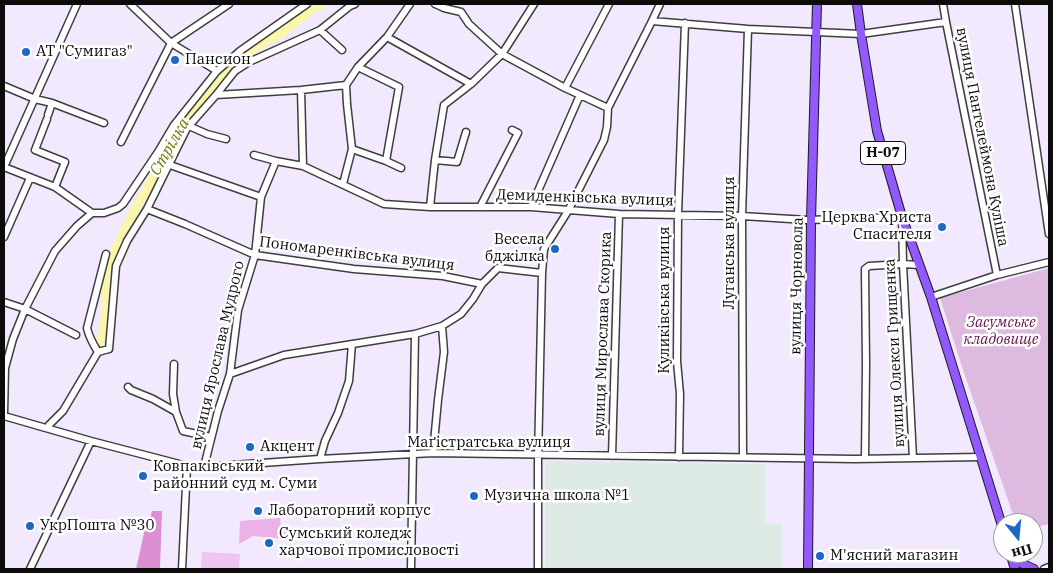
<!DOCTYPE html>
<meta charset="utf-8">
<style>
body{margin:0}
#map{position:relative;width:1053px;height:573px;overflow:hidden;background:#f2e9ff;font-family:"IBM Plex Serif",serif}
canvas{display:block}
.frame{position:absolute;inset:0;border:5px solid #0b0b0b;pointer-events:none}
.north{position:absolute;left:993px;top:513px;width:50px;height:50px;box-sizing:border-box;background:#fff;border:1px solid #9d9d9d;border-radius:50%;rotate:163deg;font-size:14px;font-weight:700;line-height:20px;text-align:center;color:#0b0b0b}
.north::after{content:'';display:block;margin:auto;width:18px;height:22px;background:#1b69c4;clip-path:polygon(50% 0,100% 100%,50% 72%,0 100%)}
</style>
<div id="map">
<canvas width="1053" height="573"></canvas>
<div class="frame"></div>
<div class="north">Пн</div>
</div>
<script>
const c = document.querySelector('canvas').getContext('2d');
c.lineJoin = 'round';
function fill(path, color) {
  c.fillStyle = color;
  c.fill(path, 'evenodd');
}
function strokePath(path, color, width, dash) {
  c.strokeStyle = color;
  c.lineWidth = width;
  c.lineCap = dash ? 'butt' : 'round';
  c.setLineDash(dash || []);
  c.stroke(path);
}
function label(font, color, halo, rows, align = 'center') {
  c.font = font + ' "IBM Plex Serif",serif';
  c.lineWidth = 5;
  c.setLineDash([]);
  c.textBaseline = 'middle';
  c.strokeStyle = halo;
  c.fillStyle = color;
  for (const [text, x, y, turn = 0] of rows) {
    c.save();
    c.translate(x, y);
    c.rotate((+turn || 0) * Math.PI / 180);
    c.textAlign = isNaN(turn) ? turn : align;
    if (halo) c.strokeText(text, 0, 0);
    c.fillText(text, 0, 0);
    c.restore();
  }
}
fill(new Path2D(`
 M545,461l220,3v59l17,1v45h-237z`), '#deebe4');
fill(new Path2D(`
 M280,518l1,10 7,1 -1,10 -34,-3 -14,8 1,-23z`), '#ecb1e8');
fill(new Path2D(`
 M152,511h10l-2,58h-24l10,-45 2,1z`), '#dd8fd3');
fill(new Path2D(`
 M1049,268v256l-16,4v-5h-17l-54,-156 -22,-69z`), '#debae1');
fill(new Path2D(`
 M202,552l38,2 -1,15h-38z`), '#efc3f2');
strokePath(new Path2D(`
 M99,344l4,-11 4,-29 -2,-32 28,-59 18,-31 15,-32 19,-31 59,-65 37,-21 33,-25 9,-4`), '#faf7aa', 9);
const minor = new Path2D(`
 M130,4l41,39 46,28
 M435,4l9,4 17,4 8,12 33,30 63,34 43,20
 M943,4l3,18 51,253
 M1015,4l34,230
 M652,21l96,8 113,5 85,-12
 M320,30l22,20
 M387,37l84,47
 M358,67l41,20 -13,74
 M4,86l31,13 17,4 52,20
 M565,88l44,-84
 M301,90l2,76
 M216,95l19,-24 14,-9 71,-32 30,-24 5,-2
 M48,115l4,-12
 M47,119l-12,31 30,12 -10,25
 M189,126l18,8 19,5
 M121,142l50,-99 58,-39
 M352,149l34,12 15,7
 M254,155l22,6 27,5 81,38 46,3h101l88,7 123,2 65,4 95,-3 1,47 10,194
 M435,160l22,2 9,-30
 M170,165l91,32
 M4,167l51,20 37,26h12l14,-5 5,-4 35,-52 16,-27 43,-54 23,-20 67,-47
 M4,167l73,-163
 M343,184l9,-35 -5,-45 -1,-19
 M430,207l5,-47 9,-55 27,-21 31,-30 32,-50
 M480,207l38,-74 -6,-3
 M531,207l49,-112
 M147,209l38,15 70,31 99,14 89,7 39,8
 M4,237l26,-59
 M931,297l66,-22 52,-13
 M4,302l21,7 51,26
 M98,352l11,-3 7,-83 11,-25 20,-32 40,-81 29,-33 85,-5 45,-5 12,-18 29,-30 23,-33
 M98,352c-5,-8 -9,-15 -11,-24l19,-74
 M174,364l-1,30 3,18
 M230,374l54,-19 131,-21 27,-8 19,-12 12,-15 9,-15 16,-16 44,5
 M128,387l3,3 22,9 23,13 7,19 28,6
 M4,414l1,-46 8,-29 12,-30 30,-58 22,-25 15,-13
 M4,416l87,25 96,25 17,1 116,-8 113,-6 422,6 126,-2
 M48,428l1,-3 14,-14 35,-59
 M433,453l5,-53 6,-48 -2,-26
 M612,456l7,-242
 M679,457l1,-63 -3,-33 1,-147 7,-191
 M743,457l-1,-241 6,-187
 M320,459l5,-18 13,-28 11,-32 3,-37
 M865,459l1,-95 -1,-95 4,-3 34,-2 16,1
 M204,467l14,-56 12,-37 8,-64 17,-55 6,-58 15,-36
 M30,569l61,-128
 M182,569l5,-103
 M411,569l4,-235
 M538,569v-109l4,-187 2,-24 24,-38 36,-71 3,-13 1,-19 44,-87 8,-17
 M1044,569l5,-2`);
const major = new Path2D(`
 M857,4l4,30 16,97 25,86 29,80 72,232
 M1010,553l5,16
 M1012,559l22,10
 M808,569l3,-349 6,-216`);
strokePath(minor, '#3e3e3e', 9);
strokePath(major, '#1c1c1c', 10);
strokePath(minor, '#fff', 6);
strokePath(major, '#9259ff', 8);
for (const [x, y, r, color] of [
 [26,52,5,"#1b69c4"],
 [175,60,5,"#1b69c4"],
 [942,227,5,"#1b69c4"],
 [555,249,5,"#1b69c4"],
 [250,447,5,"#1b69c4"],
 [143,476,5,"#1b69c4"],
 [474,496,5,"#1b69c4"],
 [258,511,5,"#1b69c4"],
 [30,526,5,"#1b69c4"],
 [269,543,5,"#1b69c4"],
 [820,556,5,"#1b69c4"]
]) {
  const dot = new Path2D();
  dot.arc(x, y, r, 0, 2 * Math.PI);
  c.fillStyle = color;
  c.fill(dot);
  strokePath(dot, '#fff', 2);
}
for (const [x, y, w] of [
 [883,153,45]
]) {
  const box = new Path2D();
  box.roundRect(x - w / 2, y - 11.5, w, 23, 4);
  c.fillStyle = '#fff';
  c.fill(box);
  strokePath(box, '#0b0b0b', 1);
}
label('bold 14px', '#0b0b0b', null, [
 ["Н-07",883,153]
]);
label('15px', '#0b0b0b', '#fff', [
 ["АТ \"Сумигаз\"",36,52],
 ["Пансион",185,60],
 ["Церква Христа",932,218,"right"],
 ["Спасителя",932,235,"right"],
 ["Весела",545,240,"right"],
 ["бджілка",545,257,"right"],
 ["Акцент",260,447],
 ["Ковпаківський",153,467],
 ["районний суд м. Суми",153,484],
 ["Музична школа №1",484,496],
 ["Лабораторний корпус",268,511],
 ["УкрПошта №30",40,526],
 ["Сумський коледж",279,534],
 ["харчової промисловості",279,551],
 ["М'ясний магазин",830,556]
], 'left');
label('15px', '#0b0b0b', '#fff', [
 ["вулиця Пантелеймона Куліша",982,137,79],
 ["Демиденківська вулиця",585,198,2],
 ["Луганська вулиця",730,243,-90],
 ["Пономаренківська вулиця",357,254,7],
 ["вулиця Чорновола",797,286,-89],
 ["Куликівська вулиця",665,300,-90],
 ["вулиця Мирослава Скорика",603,334,-88],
 ["вулиця Олекси Грищенка",895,353,-93],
 ["вулиця Ярослава Мудрого",218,355,-77],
 ["Маґістратська вулиця",489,443]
]);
label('italic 15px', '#661849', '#fff', [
 ["Засумське",1001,323],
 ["кладовище",1001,340]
]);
label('italic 16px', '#76780e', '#fff', [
 ["Стрілка",170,147,-60]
]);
</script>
